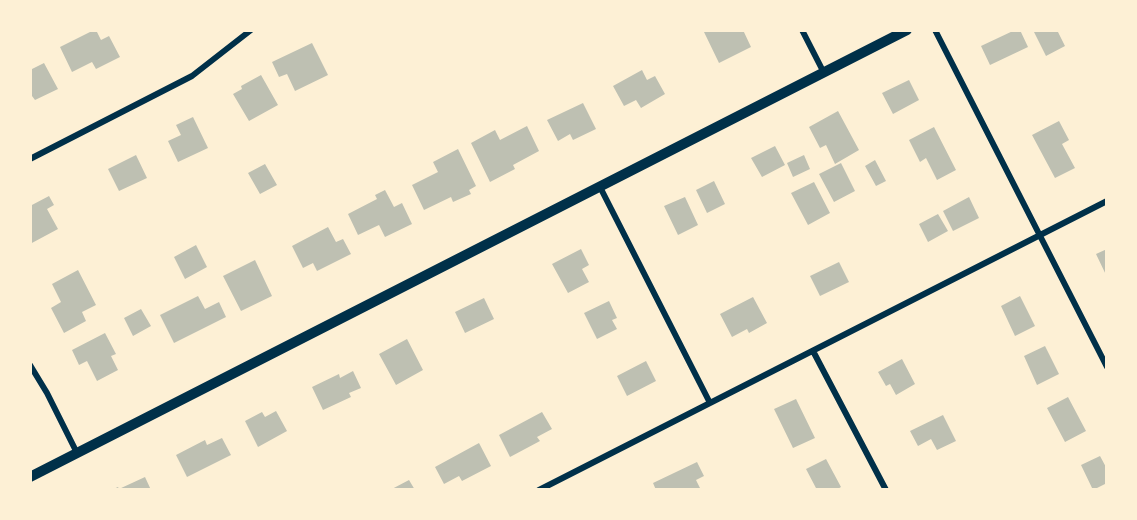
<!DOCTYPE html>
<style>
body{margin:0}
#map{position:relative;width:1137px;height:520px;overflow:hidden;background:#fdf0d5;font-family:Inter,sans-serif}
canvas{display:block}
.frame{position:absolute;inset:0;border:32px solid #fdf0d5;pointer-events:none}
</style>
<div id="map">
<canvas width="1137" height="520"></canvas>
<div class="frame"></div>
</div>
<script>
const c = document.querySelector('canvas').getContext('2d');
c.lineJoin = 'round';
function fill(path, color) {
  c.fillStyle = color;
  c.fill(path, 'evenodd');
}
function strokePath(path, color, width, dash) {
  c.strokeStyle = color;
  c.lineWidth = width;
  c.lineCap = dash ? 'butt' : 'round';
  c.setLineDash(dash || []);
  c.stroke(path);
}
fill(new Path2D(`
 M94,30h2l5,10 8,-4 11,21 -24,12 -4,-7 -20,10 -12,-25z
 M709,30h34l8,17 -32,16 -15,-31z
 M1015,30h5l8,17 -38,18 -9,-19z
 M1033,30h28l-3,2 7,14 -19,10z
 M312,43l16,32 -33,16 -8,-17 -8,3 -7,-15z
 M44,63l14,26 -23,11 -3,-4 -2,1v-27z
 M642,70l5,10 8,-4 10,18 -24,14 -5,-8 -12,6 -11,-20z
 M261,75l17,30 -29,16 -16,-27 9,-5 -1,-3z
 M909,80l10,20 -26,14 -11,-21z
 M583,103l13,26 -23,11 -3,-6 -12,7 -11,-21z
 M838,111l21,39 -24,14 -9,-19 -6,3 -11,-21z
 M193,117l15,31 -30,14 -10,-21 13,-6 -5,-10z
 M1059,121l10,19 -7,4 13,24 -20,10 -23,-43z
 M527,126l12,25 -26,14 2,4 -25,13 -19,-39 24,-13 5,10z
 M934,127l22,43 -19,10 -11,-22 -6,4 -11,-22z
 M775,146l10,19 -23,12 -11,-19z
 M458,149l18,37 -7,4 2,4 -18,8 -2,-5 -27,13 -12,-25 26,-13 -5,-10z
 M136,155l11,23 -28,13 -11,-22z
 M804,155l6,14 -17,8 -6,-14z
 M875,160l11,21 -10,5 -11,-20z
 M841,163l14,28 -21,11 -15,-28z
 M265,164l12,21 -17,9 -12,-21z
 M714,181l11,23 -18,9 -11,-23z
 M814,182l16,31 -22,12 -17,-32z
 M385,190l9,17 8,-4 10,21 -27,13 -6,-12 -21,10 -10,-21 29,-15 -2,-4z
 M49,196l5,9 -7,4 11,20 -28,15v-38z
 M685,197l13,28 -20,10 -14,-29z
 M969,197l10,21 -26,13 -10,-20z
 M938,214l10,17 -20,11 -9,-18z
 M328,227l8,15 7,-3 8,15 -34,17 -4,-8 -10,5 -11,-22z
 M196,245l11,22 -22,12 -11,-22z
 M581,249l8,16 -7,4 7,13 -21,11 -16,-29z
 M1107,249v28l-11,-23z
 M255,260l17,36 -31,15 -18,-35z
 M839,262l10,20 -29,14 -10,-20z
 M78,270l18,35 -14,7 4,9 -22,12 -13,-25 10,-6 -9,-18z
 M198,296l7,13 14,-7 7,15 -52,26 -14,-28z
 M1020,296l15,30 -20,10 -14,-30z
 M753,297l14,26 -18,10 -2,-4 -15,8 -12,-23z
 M484,298l10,21 -29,14 -10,-21z
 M609,301l8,17 -5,2 5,9 -20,10 -13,-26z
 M141,309l10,17 -18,10 -9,-18z
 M105,333l11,21 -5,2 7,14 -21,11 -10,-20 -8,4 -7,-15z
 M407,339l16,31 -27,15 -17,-31z
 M1045,346l14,28 -22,11 -13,-29z
 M902,359l13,25 -19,11 -6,-11 -4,2 -8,-14z
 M646,361l10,20 -29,15 -10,-20z
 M353,371l8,17 -12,5 2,4 -28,13 -11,-23 27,-13 1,4z
 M1068,397l18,34 -21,11 -18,-34z
 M796,399l19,39 -22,10 -19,-39z
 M276,411l11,20 -29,16 -13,-26 17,-9 3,5z
 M542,412l10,17 -15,8 3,4 -30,16 -11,-22z
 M943,415l13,26 -19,9 -6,-11 -13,7 -8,-15z
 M222,438l9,17 -44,22 -11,-22 29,-15 2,5z
 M479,443l12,23 -29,15 -3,-5 -15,8 -9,-17z
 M1100,456l7,13v14l-14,7 -12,-25z
 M826,459l15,28 -5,3h-19l-11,-21z
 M697,462l7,14 -8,4 5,10h-45l-3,-7z
 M145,477l6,13h-40l7,-3 1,2z
 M409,480l6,10h-25z`), '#bec0b2');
strokePath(new Path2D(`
 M802,30l22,43
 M935,30l172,337
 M30,159l162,-83 59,-46
 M600,187l110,216
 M813,351l73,139
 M30,365l17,28 30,60
 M539,490l568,-289`), '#003049', 6);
strokePath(new Path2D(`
 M30,477l877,-447`), '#003049', 10);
</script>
